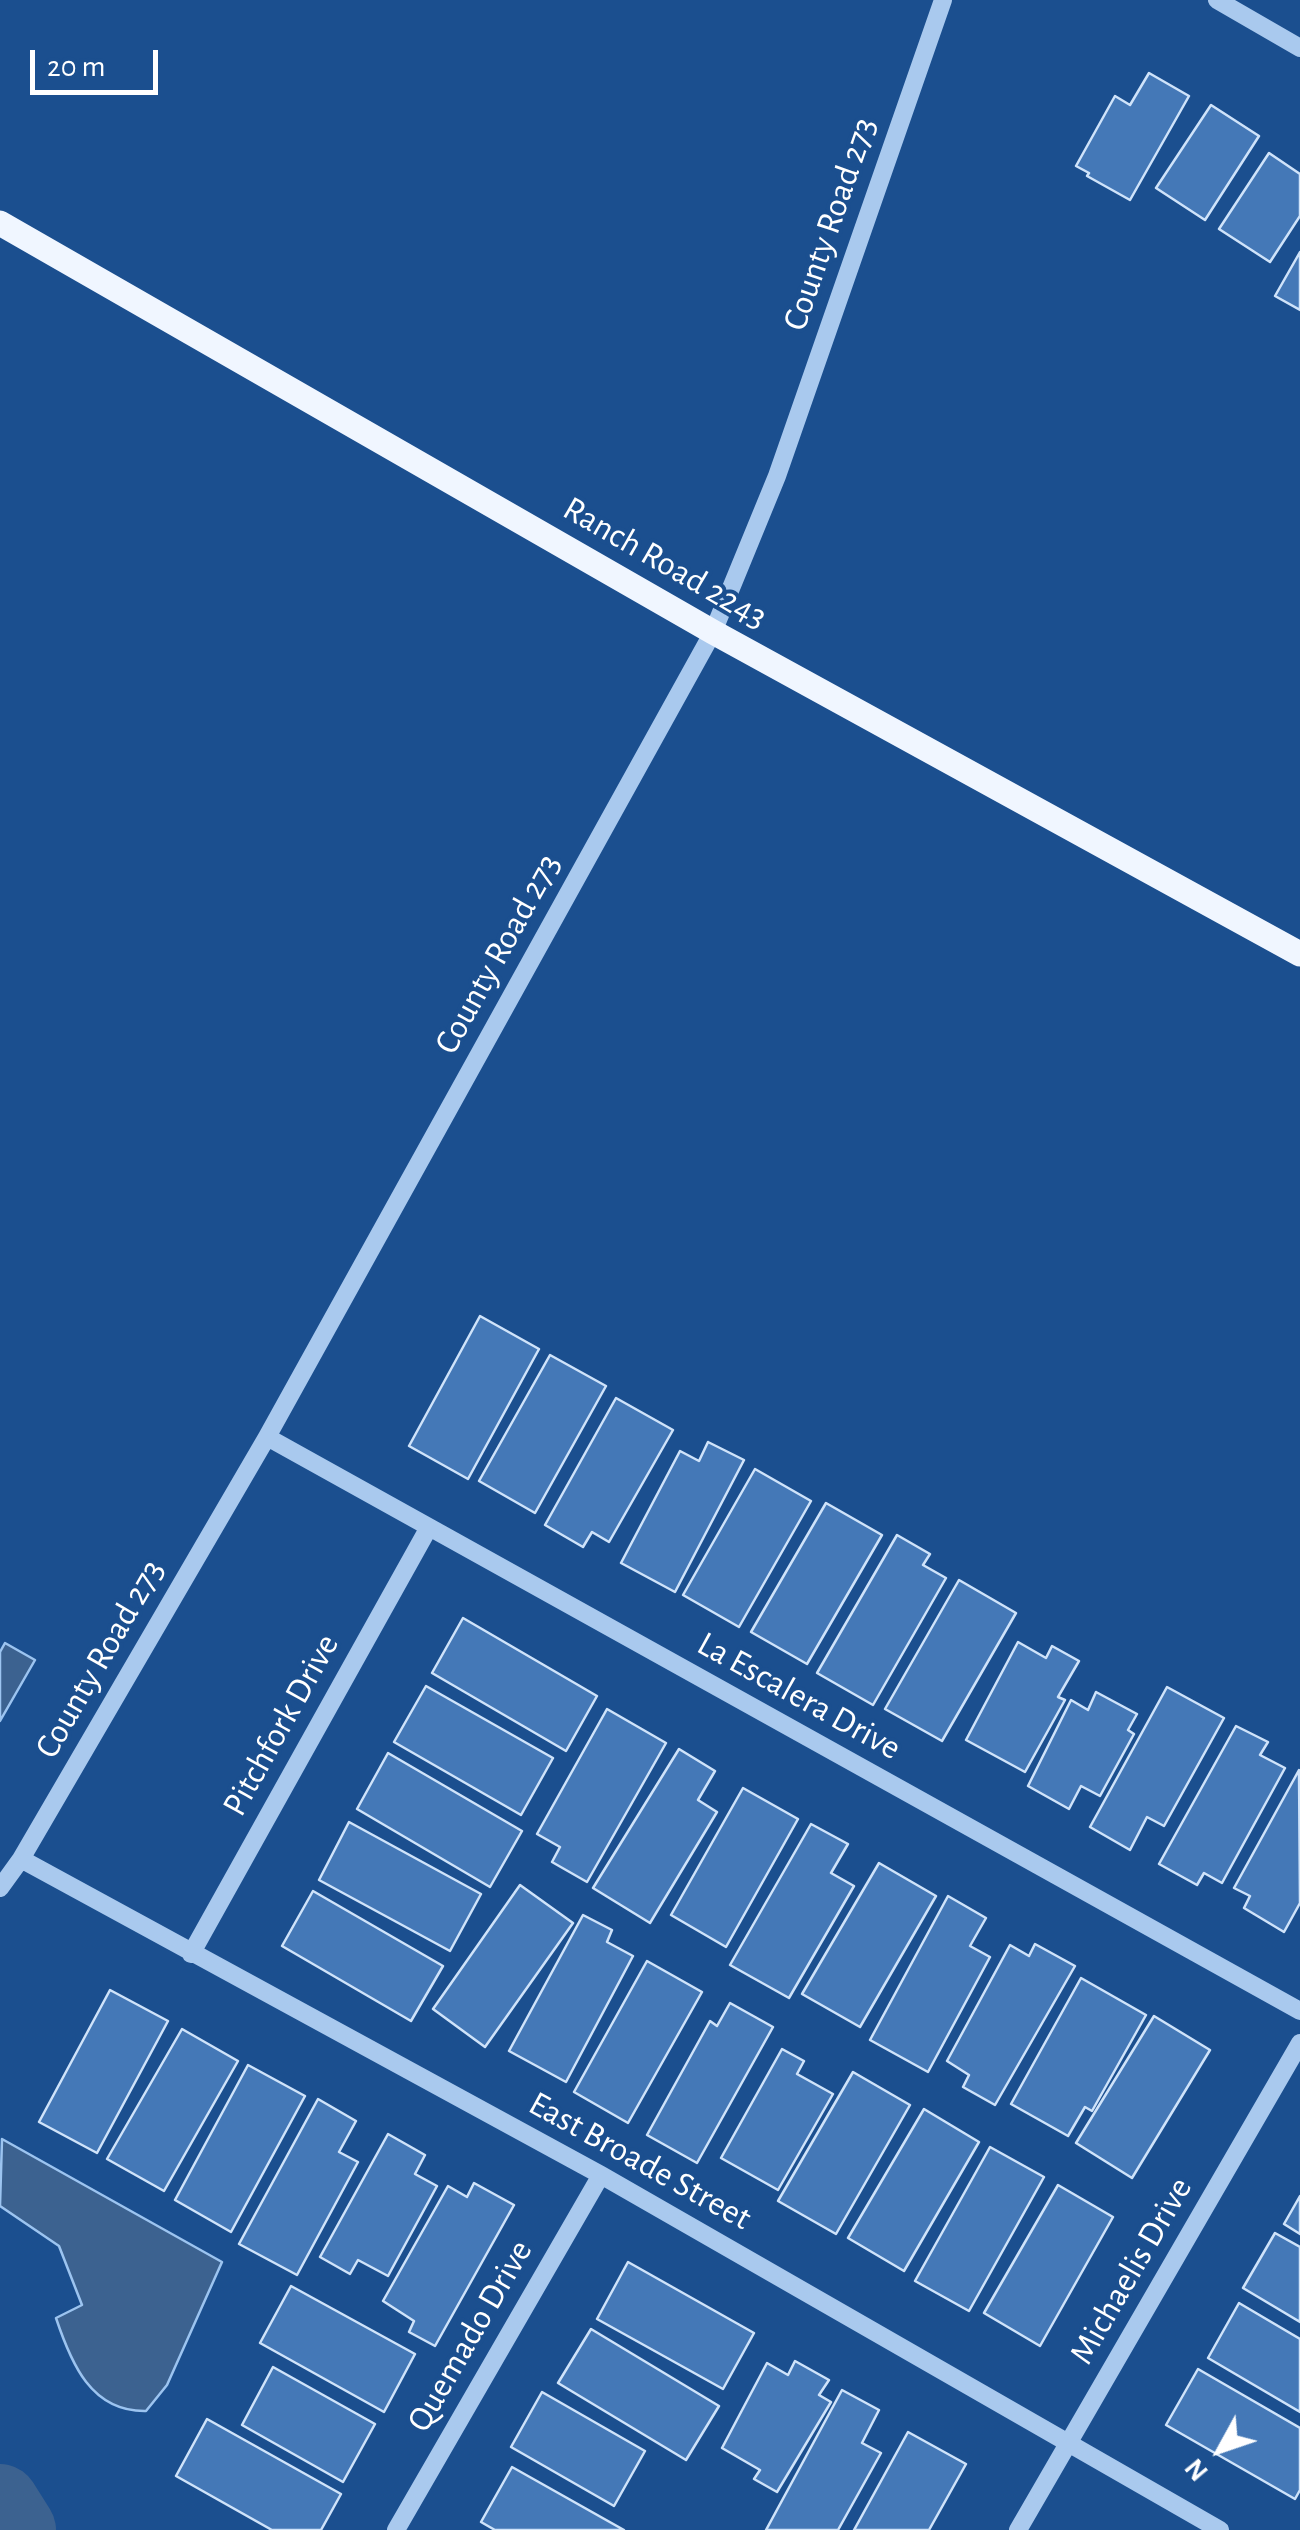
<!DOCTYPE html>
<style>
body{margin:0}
#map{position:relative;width:1300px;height:2530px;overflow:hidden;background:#1b4f8f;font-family:"Alegreya Sans",sans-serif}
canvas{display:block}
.north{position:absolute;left:1170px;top:2400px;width:100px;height:100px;-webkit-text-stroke:8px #1b4f8f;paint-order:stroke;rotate:230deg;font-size:28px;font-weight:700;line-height:40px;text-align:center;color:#fff}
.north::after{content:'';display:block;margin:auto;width:35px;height:45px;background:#fff;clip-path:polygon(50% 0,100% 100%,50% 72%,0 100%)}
.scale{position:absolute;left:30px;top:50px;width:128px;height:45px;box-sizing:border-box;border:5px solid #fff;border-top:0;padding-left:12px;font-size:30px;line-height:35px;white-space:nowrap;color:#fff;-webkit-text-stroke:8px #1b4f8f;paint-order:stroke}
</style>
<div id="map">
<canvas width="1300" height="2530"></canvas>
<div class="north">N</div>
<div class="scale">20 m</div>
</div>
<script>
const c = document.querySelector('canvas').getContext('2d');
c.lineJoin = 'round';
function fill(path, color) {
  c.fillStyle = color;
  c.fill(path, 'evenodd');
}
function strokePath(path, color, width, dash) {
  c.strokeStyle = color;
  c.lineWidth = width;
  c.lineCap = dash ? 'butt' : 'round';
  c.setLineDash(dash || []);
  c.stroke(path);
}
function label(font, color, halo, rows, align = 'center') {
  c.font = font + ' "Alegreya Sans",sans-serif';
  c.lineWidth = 8;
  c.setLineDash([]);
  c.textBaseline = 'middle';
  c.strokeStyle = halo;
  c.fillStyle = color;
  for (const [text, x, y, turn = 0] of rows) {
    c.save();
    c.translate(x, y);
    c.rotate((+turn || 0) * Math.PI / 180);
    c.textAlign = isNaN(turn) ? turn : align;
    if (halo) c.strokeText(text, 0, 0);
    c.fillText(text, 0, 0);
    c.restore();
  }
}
const water = new Path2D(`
 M5,1643l30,17 -35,61v-69z
 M2,2139l220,123 -55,123 -21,26c-55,1 -75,-48 -90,-93l26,-13 -23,-59 -59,-40z`);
fill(water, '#3c6290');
strokePath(water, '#9cc4f0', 2.5);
strokePath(new Path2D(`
 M0,2503l17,27`), '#3c6290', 78);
const building = new Path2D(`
 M1149,73l40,23 -59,104 -43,-24 2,-3 -13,-7 39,-70 15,9z
 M1211,105l48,31 -54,84 -49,-32z
 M1269,153l31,21v42l-30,46 -51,-33z
 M1300,252v58l-25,-14z
 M480,1316l59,33 -71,130 -59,-33z
 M550,1355l56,31 -71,127 -56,-32z
 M616,1398l57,32 -64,112 -17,-10 -9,15 -38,-22z
 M708,1442l36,18 -69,132 -54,-29 59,-112 19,10z
 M755,1469l56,32 -72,126 -56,-32z
 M826,1503l56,32 -75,129 -56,-32z
 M897,1535l33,19 -7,11 23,13 -73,127 -56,-32z
 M959,1580l57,33 -74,128 -57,-32z
 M463,1618l134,78 -31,55 -134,-78z
 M1018,1642l28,16 6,-12 27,15 -21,36 7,3 -40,72 -59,-32z
 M426,1686l127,72 -32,57 -127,-73z
 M1167,1687l57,31 -60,108 -17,-9 -17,33 -40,-23z
 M1096,1692l41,22 -9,16 6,4 -34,62 -19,-10 -12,23 -41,-23 43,-86 17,10z
 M607,1709l59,34 -79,139 -35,-20 8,-15 -23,-13z
 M1236,1726l32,16 -8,13 25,13 -63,115 -18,-10 -7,12 -38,-21z
 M679,1749l36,22 -17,29 19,12 -67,111 -57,-35z
 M388,1753l134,78 -32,56 -133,-78z
 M1299,1770l1,133 -16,29 -40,-24 6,-12 -16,-8z
 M743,1788l55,31 -72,128 -55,-32z
 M349,1822l132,72 -31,57 -131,-71z
 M811,1824l37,20 -17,29 23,13 -65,112 -59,-33z
 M879,1863l57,33 -76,131 -58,-33z
 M520,1885l53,38 -88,124 -52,-38z
 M313,1891l130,75 -32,55 -129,-75z
 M948,1896l38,22 -16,28 20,11 -62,115 -58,-32z
 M583,1915l29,15 -5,12 26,14 -67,126 -57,-31z
 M1035,1944l40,22 -80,139 -32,-18 6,-12 -22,-14 63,-116 19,11z
 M647,1961l55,31 -74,131 -54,-31z
 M1081,1978l65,37 -54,96 -7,-4 -17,29 -57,-32z
 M110,1990l58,31 -71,132 -58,-31z
 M730,2003l43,24 -76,136 -50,-28 63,-114 7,5z
 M1154,2016l56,34 -78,128 -56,-35z
 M182,2029l56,32 -74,130 -57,-32z
 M782,2049l22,12 -7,13 36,20 -55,96 -57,-32z
 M248,2065l57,31 -74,136 -56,-32z
 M853,2072l57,33 -74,129 -58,-33z
 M318,2099l38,22 -17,31 19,10 -61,113 -58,-31z
 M924,2109l55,33 -75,129 -56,-33z
 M388,2134l37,21 -10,19 22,12 -49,90 -30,-16 -8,14 -30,-17z
 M990,2147l54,30 -75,134 -54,-30z
 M474,2183l40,22 -79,141 -26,-14 5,-11 -31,-20 65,-115 19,11z
 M1058,2185l55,32 -73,129 -56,-33z
 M1300,2196v38l-16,-10z
 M1275,2233l25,14v75l-57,-34z
 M628,2262l126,71 -31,56 -126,-70z
 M291,2286l124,68 -31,58 -124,-69z
 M1239,2303l61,36v73l-92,-54z
 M591,2329l128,77 -33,54 -128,-77z
 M795,2361l34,19 -10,15 12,7 -54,90 -23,-13 6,-9 -38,-22 45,-85 21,12z
 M273,2367l102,57 -32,58 -101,-57z
 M1198,2369l102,59v62l-5,9 -129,-74z
 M842,2390l37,20 -17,33 19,10 -43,77h-72z
 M542,2392l103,59 -31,55 -103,-59z
 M207,2419l134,75 -20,36h-49l-96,-54z
 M908,2432l58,32 -37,66h-75z
 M512,2467l112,63h-129l-14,-8z`);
fill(building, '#4478b7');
strokePath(building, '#cfe3fa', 2.5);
strokePath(new Path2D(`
 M1217,0l83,48
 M267,1437l1033,574
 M21,1859l580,316 619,355
 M0,1888l21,-29 246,-422 446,-805 64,-156 166,-476
 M191,1954l237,-425
 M396,2530l205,-355
 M1018,2530l282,-487`), '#a9c9ee', 18);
strokePath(new Path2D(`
 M0,223l713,409 587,322`), '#f0f6ff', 25);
label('35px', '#fff', '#1b4f8f', [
 ["County Road 273",830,224,-71],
 ["Ranch Road 2243",665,563,30],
 ["County Road 273",498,954,-61],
 ["County Road 273",100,1659,-60],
 ["La Escalera Drive",799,1696,29],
 ["Pitchfork Drive",281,1725,-61],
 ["East Broade Street",640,2161,29],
 ["Michaelis Drive",1131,2271,-60],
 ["Quemado Drive",470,2336,-60]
]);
</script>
